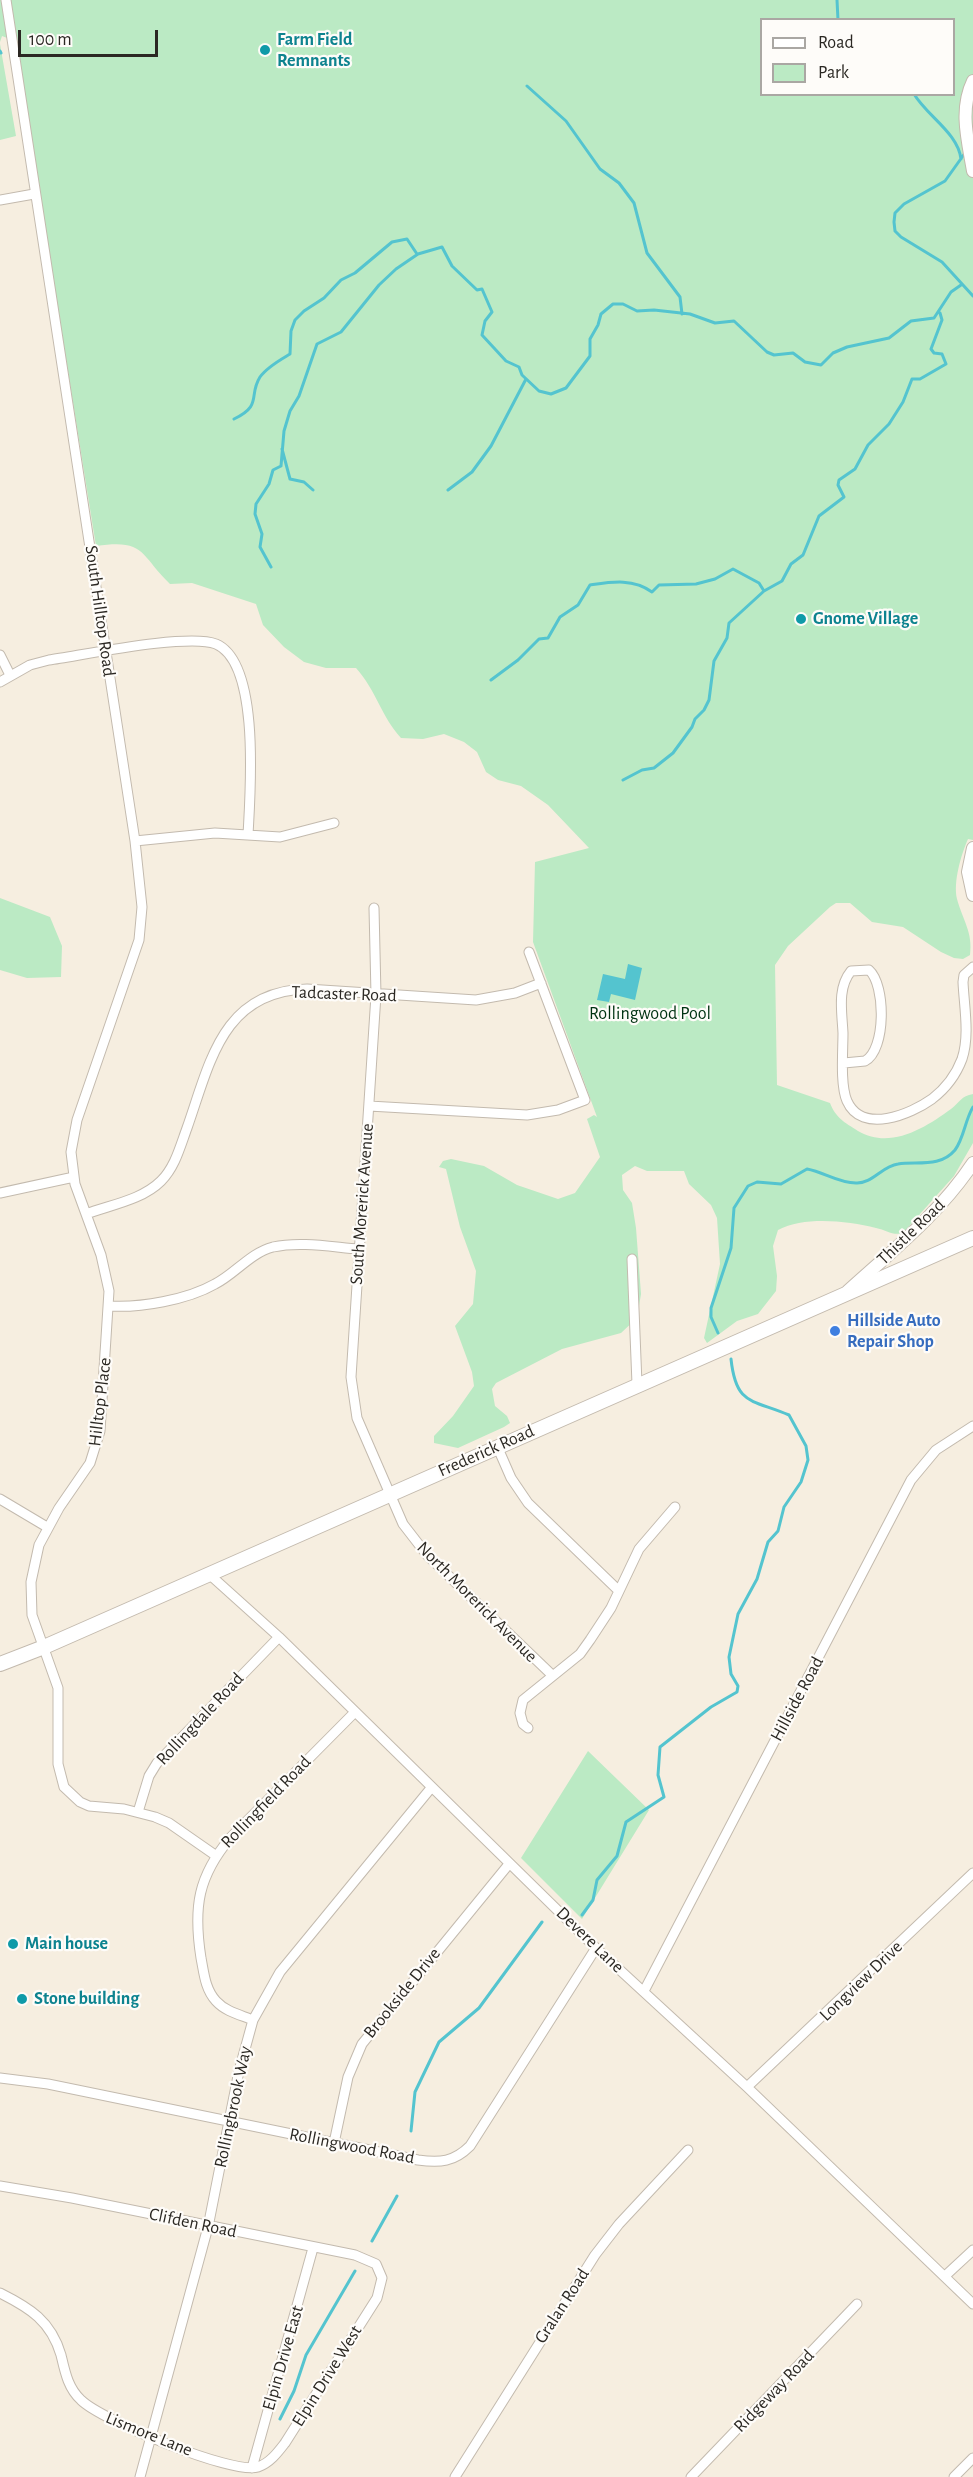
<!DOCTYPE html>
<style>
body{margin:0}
#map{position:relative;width:973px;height:2477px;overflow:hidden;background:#f6eee0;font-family:"Alegreya Sans",sans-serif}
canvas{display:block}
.legend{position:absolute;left:760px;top:18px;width:195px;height:78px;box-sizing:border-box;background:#fefcf9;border:2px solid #aaa7a3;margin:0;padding:8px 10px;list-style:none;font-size:18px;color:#2b2823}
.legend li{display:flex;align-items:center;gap:12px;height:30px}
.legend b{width:30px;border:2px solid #aaa7a3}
.scale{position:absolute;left:18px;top:30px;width:140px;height:27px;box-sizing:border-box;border:3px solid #2b2823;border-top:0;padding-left:8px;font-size:18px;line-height:21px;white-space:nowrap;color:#2b2823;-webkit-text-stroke:4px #fefcf9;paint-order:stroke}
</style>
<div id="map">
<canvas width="973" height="2477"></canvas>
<ul class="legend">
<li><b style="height:8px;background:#fff"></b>Road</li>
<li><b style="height:16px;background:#bbeac4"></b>Park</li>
</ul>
<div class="scale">100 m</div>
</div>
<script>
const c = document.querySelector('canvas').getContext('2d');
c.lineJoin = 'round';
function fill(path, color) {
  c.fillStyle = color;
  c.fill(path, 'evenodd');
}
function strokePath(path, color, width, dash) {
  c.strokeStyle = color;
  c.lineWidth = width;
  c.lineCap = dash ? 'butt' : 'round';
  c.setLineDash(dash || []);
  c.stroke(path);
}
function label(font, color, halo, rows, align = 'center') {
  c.font = font + ' "Alegreya Sans",sans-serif';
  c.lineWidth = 4.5;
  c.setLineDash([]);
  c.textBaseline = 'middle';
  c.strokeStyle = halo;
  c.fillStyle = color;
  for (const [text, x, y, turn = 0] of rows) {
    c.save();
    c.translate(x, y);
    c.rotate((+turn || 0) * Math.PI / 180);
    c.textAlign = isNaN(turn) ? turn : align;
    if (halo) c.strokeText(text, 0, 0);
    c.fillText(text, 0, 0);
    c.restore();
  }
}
fill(new Path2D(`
 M0,0h973v840l-5,-1c-7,16 -15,43 -11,60 6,22 16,33 13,56l-7,4 -9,-1 -13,-6 -38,-25 -31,-5 -22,-19h-14l-6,4 -42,39 -13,19 2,120 53,18c6,15 14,19 28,28 32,19 67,-3 93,-22 9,-7 10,-13 22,-15v49l-19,33 -51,57c-10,3 -17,-3 -27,-5 -29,-7 -71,-12 -98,2l-5,16 4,30 -1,15 -18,23 -21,7 -30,22 -3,-5 16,-74 -3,-46 -6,-13 -22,-21 -5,-13h-37l-12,-5 -13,9 1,15 9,13 4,25 5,66 -4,24 -16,15 -59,16 -66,34 -4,6 3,17 12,10 3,7 -6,4 -46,21 -24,-5v-7l19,-20 21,-30 -2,-14 -17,-46 18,-22 3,-33 -16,-44 -14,-58 -7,-2 4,-6 8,-2 33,7 33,19 41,14 17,-6 25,-36 -13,-38 7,-4 3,2 -64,-175 2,-80 54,-14 -41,-43 -27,-19 -23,-6 -12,-8 -9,-20 -13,-10 -20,-8 -21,5 -22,-1c-20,-22 -25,-48 -45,-70h-30l-22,-6 -20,-15 -21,-22 -7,-21 -64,-21 -22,1c-31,-30 -24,-45 -74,-38l-81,-505 -13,-5 -2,6zM762,20h192v74h-192z
 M0,44l16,92 -16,4z
 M0,898l50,19 12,29 -1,31 -34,1 -27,-8z
 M588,1751l61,59 -67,109 -61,-61z`), '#bbeac4');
fill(new Path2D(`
 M628,964l14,4 -7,32 -24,-6 -2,8 -12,-2 6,-26 22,5z`), '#54c4cf');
strokePath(new Path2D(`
 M837,0l1,20
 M0,51l1,2
 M527,86l39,35 34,48 19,14 15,20 13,50 33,44 2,17
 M914,94c13,22 44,39 47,65
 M965,153l-20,28 -41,23 -9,9 -1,9 1,9 6,6 41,25 31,34
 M234,419c29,-14 14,-23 26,-42 7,-10 20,-17 30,-23l1,-23 4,-11 9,-9 20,-13 17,-18 14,-7 37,-31 15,-3 10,15
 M282,449l8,30 14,3 9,8
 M448,490l24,-18 19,-26 35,-67
 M271,567l-11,-20 2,-13 -7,-20 1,-10 13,-20 4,-14 8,-4 3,-35 6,-20 9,-15 18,-52 24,-12 38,-47 17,-16 22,-15 24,-7 10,19 25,24 5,-1 10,23 -7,9 -3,14 24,26 13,6 3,8 17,16 12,3 15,-6 24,-32v-17l8,-14 3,-11 12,-10h10l14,7 17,-1 36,4 25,9 19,-2 33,31 7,3 19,-2 12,9 16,3 12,-12 14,-6 42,-9 22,-17 23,-3 17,-26 10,-7
 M491,680l27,-20 21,-21 9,-1 12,-21 18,-12 12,-20c21,-3 43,-7 62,7l7,-7 37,-1 19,-5 18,-10 26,14 5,8
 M623,780l19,-10 12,-2 19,-15 19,-26 3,-8 9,-9 5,-10 5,-39 13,-23 2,-15 35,-32 18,-10 9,-17 12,-9 16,-39 25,-19 -6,-12 1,-5 16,-11 13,-24 21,-21 14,-22 9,-23h8l26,-15 -4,-10 -8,-1 -3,-4 11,-29 -2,-7
 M718,1333l-7,-16v-9l20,-60 3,-40 14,-22 9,-4 24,2 26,-15c17,3 31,14 49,14 16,1 26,-17 42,-19 19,-3 42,4 57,-14 9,-12 10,-30 18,-43
 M582,1915l11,-15 4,-20 20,-24 9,-34 38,-25 -6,-22 2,-28 51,-40 26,-15 1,-6 -7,-12 -2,-17 9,-43 19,-35 11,-37 10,-11 6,-24 17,-25 7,-22 -2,-14 -17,-31c-37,-16 -53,-9 -58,-56
 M411,2131l4,-39 24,-50 40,-34 63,-86
 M372,2241l25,-45
 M280,2419l14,-28 12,-36 49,-84`), '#54c4cf', 3);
const minor = new Path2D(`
 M6,0l129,841 7,66 -3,33 -62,180 -6,32 4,32 26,71 8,36 -9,140 -10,32 -31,45 -20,37 -8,37 1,33 26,73v76l6,23 16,15 9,4 35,3 31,8 14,6 46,32
 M0,200l34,-6
 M0,655l10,20
 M0,682l30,-17 19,-5c35,-5 139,-27 167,-16 45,19 34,151 32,191
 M135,841l80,-8 65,4 54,-14
 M374,908l2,87 -25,382 6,41 46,106 24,31 125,120
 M844,1063l21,-2c21,-11 21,-76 4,-91l-18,1c-14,17 -9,41 -8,62 0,18 -3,52 4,68 15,34 64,13 85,-2 13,-10 24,-24 30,-40 8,-24 2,-53 1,-77l1,-7 9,-8
 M369,1106l158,9 31,-5 27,-10 -56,-148
 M0,1193l74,-16
 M86,1214c24,-9 56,-14 75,-33 14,-14 19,-34 26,-53 23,-65 35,-137 120,-139l169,11 39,-7 26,-10
 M632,1259l5,125
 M109,1306c31,2 78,-6 106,-22 20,-10 35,-31 58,-37 27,-6 59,0 86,2
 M497,1446l14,32 17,25 90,87
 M0,1499l47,28
 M209,1574l70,63 317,311 151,139 226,217
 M528,1728l-5,-4 -3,-11 3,-13 57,-46 10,-14 21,-32 28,-59 36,-42
 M138,1812l11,-36 8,-13 122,-126
 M644,1991l267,-511 25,-30 37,-24
 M253,2020c-12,-5 -27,-8 -37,-19 -11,-12 -12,-28 -15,-43 -8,-51 -3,-82 30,-121l123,-124
 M0,2078l48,6 370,76c22,3 36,2 52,-14l126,-198
 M747,2087l226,-214
 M334,2143l14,-66 14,-33 147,-180
 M0,2186l72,12 283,57 21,9 6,14 -5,20 -92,145c-7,9 -15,20 -27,24 -26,8 -157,-47 -177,-67 -13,-12 -16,-28 -20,-45 -10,-34 -31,-47 -61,-62
 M945,2276l28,-26
 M252,2468l61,-220
 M140,2477l68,-250 31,-156 14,-51 27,-48 151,-184
 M455,2477l140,-222 24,-31 69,-74
 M691,2477l166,-173
 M954,2477l19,-19`);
const tertiary = new Path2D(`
 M973,81c-14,29 -5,60 0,90
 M973,848l-5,24 5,23
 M848,1291c44,-40 92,-78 125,-128`);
const secondary = new Path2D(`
 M0,1664l44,-17 929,-409`);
strokePath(minor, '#c3baae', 11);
strokePath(tertiary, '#c3baae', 14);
strokePath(secondary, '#c3baae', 16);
strokePath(minor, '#fff', 9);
strokePath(tertiary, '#fff', 12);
strokePath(secondary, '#fff', 14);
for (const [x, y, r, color] of [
 [265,50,6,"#0f9aa8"],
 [801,619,6,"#0f9aa8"],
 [835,1331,6,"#3f7fe0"],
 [13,1944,6,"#0f9aa8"],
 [22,1999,6,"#0f9aa8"]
]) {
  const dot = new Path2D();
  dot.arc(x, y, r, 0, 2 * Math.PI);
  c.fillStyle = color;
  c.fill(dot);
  strokePath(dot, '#fefcf9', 2);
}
label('bold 18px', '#0d838f', '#fefcf9', [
 ["Farm Field",277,40],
 ["Remnants",277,61],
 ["Gnome Village",813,619],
 ["Main house",25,1944],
 ["Stone building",34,1999]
], 'left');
label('18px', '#2b2823', '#fefcf9', [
 ["South Hilltop Road",100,611,82],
 ["Tadcaster Road",344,994,2],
 ["South Morerick Avenue",362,1204,-86],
 ["Thistle Road",911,1232,-44],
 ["Hilltop Place",100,1402,-83],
 ["Frederick Road",486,1451,-24],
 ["North Morerick Avenue",477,1602,45],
 ["Hillside Road",797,1699,-62],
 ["Rollingdale Road",200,1719,-47],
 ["Rollingfield Road",266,1802,-46],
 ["Devere Lane",590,1940,44],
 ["Longview Drive",861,1981,-44],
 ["Brookside Drive",402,1993,-51],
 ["Rollingbrook Way",233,2107,-78],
 ["Rollingwood Road",352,2146,11],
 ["Clifden Road",193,2223,12],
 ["Gralan Road",562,2306,-57],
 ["Elpin Drive East",283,2358,-74],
 ["Elpin Drive West",327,2376,-58],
 ["Ridgeway Road",774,2391,-46],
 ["Lismore Lane",149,2434,22]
]);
label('18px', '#003312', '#fefcf9', [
 ["Rollingwood Pool",650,1014]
]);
label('bold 18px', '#366cbe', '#fefcf9', [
 ["Hillside Auto",847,1321],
 ["Repair Shop",847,1342]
], 'left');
</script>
